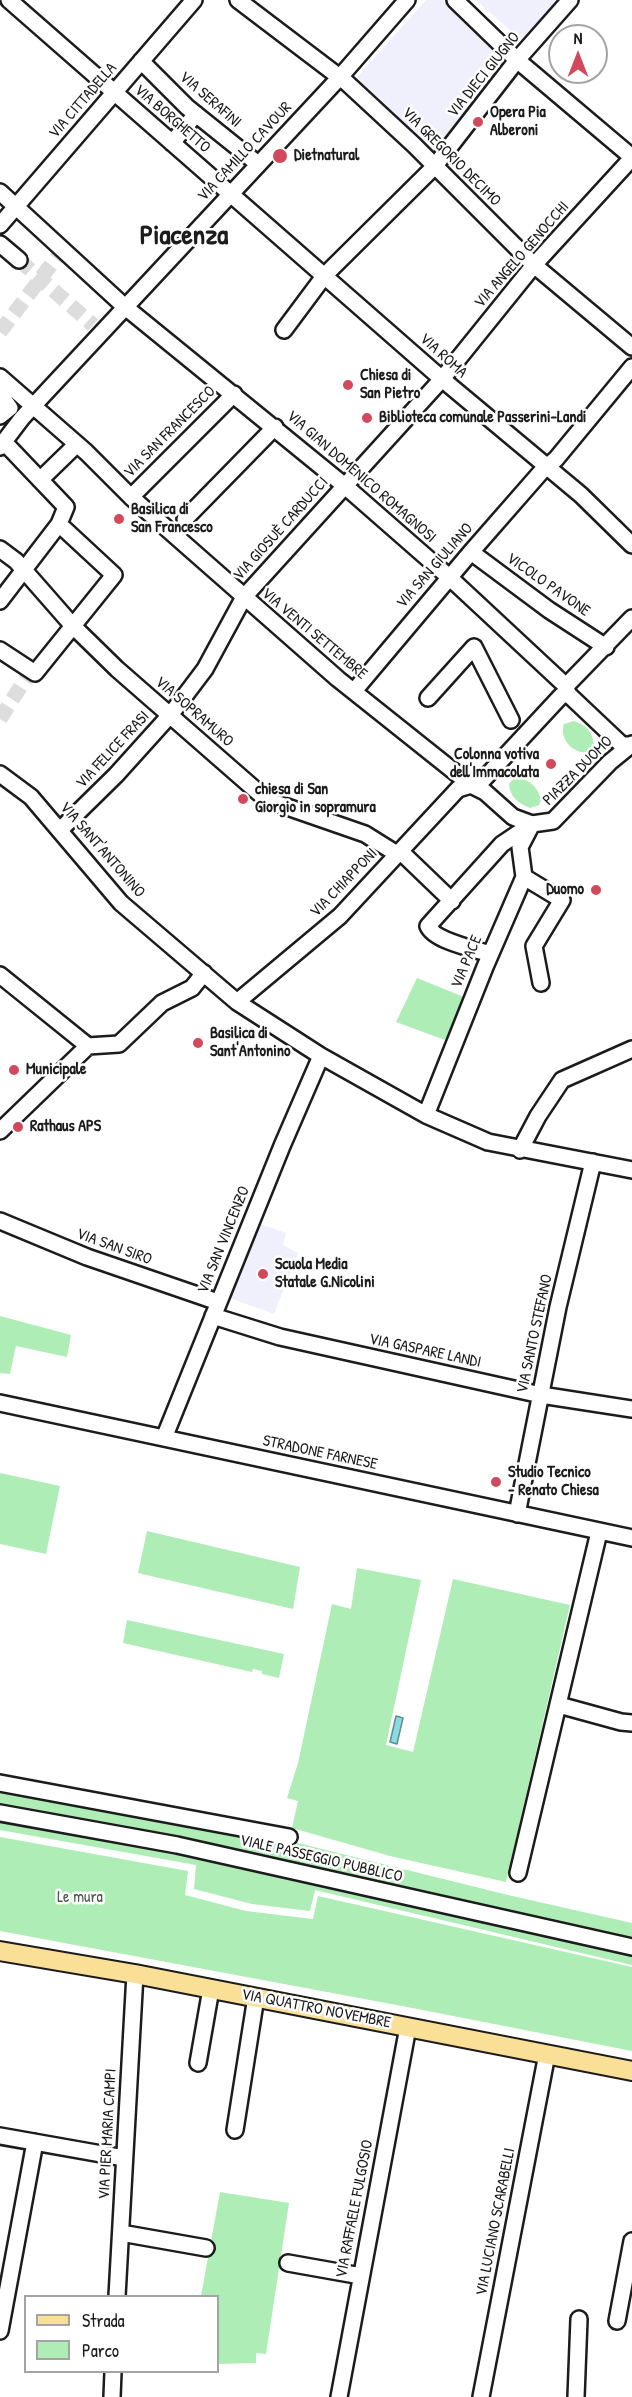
<!DOCTYPE html>
<meta charset="utf-8">
<style>
body{margin:0}
#map{position:relative;width:632px;height:2397px;overflow:hidden;background:#fff;font-family:"Patrick Hand",sans-serif}
canvas{display:block}
.legend{position:absolute;left:24px;top:2295px;width:195px;height:78px;box-sizing:border-box;background:#fff;border:2px solid #a4a4a4;margin:0;padding:8px 10px;list-style:none;font-size:18px;color:#1c1c1c}
.legend li{display:flex;align-items:center;gap:12px;height:30px}
.legend b{width:30px;border:2px solid #a4a4a4}
.north{position:absolute;left:548px;top:24px;width:60px;height:60px;box-sizing:border-box;background:#fff;border:2px solid #a4a4a4;border-radius:50%;rotate:0deg;font-size:16px;font-weight:700;line-height:24px;text-align:center;color:#1c1c1c}
.north::after{content:'';display:block;margin:auto;width:21px;height:27px;background:#d1495b;clip-path:polygon(50% 0,100% 100%,50% 72%,0 100%)}
</style>
<div id="map">
<canvas width="632" height="2397"></canvas>
<ul class="legend">
<li><b style="height:8px;background:#fadf96"></b>Strada</li>
<li><b style="height:16px;background:#aeedb5"></b>Parco</li>
</ul>
<div class="north">N</div>
</div>
<script>
const c = document.querySelector('canvas').getContext('2d');
c.lineJoin = 'round';
function fill(path, color) {
  c.fillStyle = color;
  c.fill(path, 'evenodd');
}
function strokePath(path, color, width, dash) {
  c.strokeStyle = color;
  c.lineWidth = width;
  c.lineCap = dash ? 'butt' : 'round';
  c.setLineDash(dash || []);
  c.stroke(path);
}
function label(font, color, halo, rows, align = 'center') {
  c.font = font + ' "Patrick Hand",sans-serif';
  c.lineWidth = 5;
  c.setLineDash([]);
  c.textBaseline = 'middle';
  c.strokeStyle = halo;
  c.fillStyle = color;
  for (const [text, x, y, turn = 0] of rows) {
    c.save();
    c.translate(x, y);
    c.rotate((+turn || 0) * Math.PI / 180);
    c.textAlign = isNaN(turn) ? turn : align;
    if (halo) c.strokeText(text, 0, 0);
    c.fillText(text, 0, 0);
    c.restore();
  }
}
fill(new Path2D(`
 M426,0h17l68,62 -73,93 -85,-73z
 M476,0h83l-38,40z
 M257,1223l29,10 -3,12 15,8 -24,61 -47,-17z`), '#eff0fc');
fill(new Path2D(`
 M574,721c12,4 19,11 20,24l-4,7c-17,3 -31,-13 -26,-28z
 M514,778c14,0 24,8 27,22l-2,5 -9,3c-12,-5 -20,-11 -21,-24z
 M417,978l47,19 -19,43 -49,-18z
 M0,1316l71,19 -4,22 -51,-11 -6,28 -10,-1z
 M0,1473l60,13 -14,68 -46,-10z
 M147,1531l153,36 -7,42 -155,-36z
 M357,1568l64,12 -35,165 27,7 40,-173 117,26 -64,277 -116,-26 -98,-28 6,-27 -11,-3 11,-35 34,-159 19,5z
 M127,1620l157,34 -5,24 -17,-4v-3l-9,-2 -1,3 -129,-29z
 M0,1788l225,37 283,70 124,28v42l-317,-75 -5,21 -58,-7 -58,-15 2,-24 -196,-35z
 M0,1837l188,34 -3,24 61,16 67,8 5,-23 314,71v84l-230,-45 -402,-75z
 M220,2192l69,11 -23,151 -10,-1v10l-38,1v-68h-17z`), '#aeedb5');
const water = new Path2D(`
 M396,1716l7,2 -6,26 -7,-2z`);
fill(water, '#8adbe0');
strokePath(water, '#5e8f92', 1.5);
strokePath(new Path2D(`
 M19,260l74,65
 M0,332l57,-75
 M0,719l31,-49`), '#ddd', 15, [15, 8]);
const minor = new Path2D(`
 M9,0l433,379 139,116 51,50
 M238,0l108,82 68,63 120,120 98,82
 M455,0l62,60 115,97
 M141,61l46,46 71,57
 M172,143l24,-29
 M0,192l124,114 221,180 104,91 117,109
 M0,225l194,-225
 M0,244l19,16
 M284,330l41,-55 109,-108 83,-107 53,-60
 M0,377l86,75 45,45 207,182 133,106 14,7 28,25 19,7 21,-3 57,-59 22,-18
 M0,394l10,14 -10,8
 M4,442l62,65 -7,17
 M0,447l22,-29 318,-341 67,-77
 M40,480l37,-36
 M131,497l103,-103
 M185,519l90,-92
 M0,549l16,12 57,65 44,43 150,131 98,34 32,20
 M471,552l78,58 57,37
 M0,601l59,-77 55,51 -79,98 -35,-23
 M566,686l66,-68
 M566,686l2,8 54,51h9
 M354,691l117,-139 70,-80 15,-13 76,-92
 M428,698l46,-51 37,73
 M0,774l31,23 90,106 116,99 84,54 105,59 62,27 144,28
 M60,830l56,-55 55,-61 34,-45 39,-72 198,-218 92,-114 98,-107
 M400,851l52,50
 M524,877l38,23 -28,46 7,37
 M490,954c-15,-5 -56,-13 -62,-28l74,-82 27,-18
 M0,975l88,71
 M237,1002l103,-86 118,-127 23,-7 80,-86 7,-2
 M88,1046l31,-2 43,-41 30,-15 12,-15
 M426,1115l59,-148 39,-90 -4,-30 12,-23
 M0,1131l88,-85
 M520,1150l18,-34 24,-36 70,-31
 M0,1221l87,36 131,45
 M213,1316l67,21 261,58 91,14
 M0,1403l632,135
 M164,1438l118,-292 39,-90
 M517,1514l41,-207 35,-145
 M559,1705l62,17 11,1
 M0,1783l289,54
 M0,1813l177,32 455,102
 M518,1873l81,-341
 M198,2063l13,-74
 M235,2130l21,-133
 M0,2136l124,22
 M121,2233l85,15
 M288,2263l73,13
 M117,2296l18,-322
 M617,2321l15,-80
 M0,2331l35,-189
 M112,2397l1,-25
 M339,2397l69,-370
 M481,2397l66,-343
 M576,2397l3,-78`);
const major = new Path2D(`
 M0,1951l135,23 497,97`);
strokePath(minor, '#1c1c1c', 20);
strokePath(major, '#1c1c1c', 22);
strokePath(minor, '#fff', 15);
strokePath(major, '#fadf96', 18);
for (const [x, y, r, color] of [
 [478,122,6,"#d1495b"],
 [280,156,8,"#d1495b"],
 [348,385,6,"#d1495b"],
 [367,418,6,"#d1495b"],
 [119,519,6,"#d1495b"],
 [551,764,6,"#d1495b"],
 [243,799,6,"#d1495b"],
 [596,890,6,"#d1495b"],
 [198,1043,6,"#d1495b"],
 [14,1070,6,"#d1495b"],
 [18,1127,6,"#d1495b"],
 [263,1274,6,"#d1495b"],
 [496,1482,6,"#d1495b"]
]) {
  const dot = new Path2D();
  dot.arc(x, y, r, 0, 2 * Math.PI);
  c.fillStyle = color;
  c.fill(dot);
  strokePath(dot, '#fff', 2);
}
label('16px', '#1c1c1c', '#fff', [
 ["VIA DIECI GIUGNO",484,75,-51],
 ["VIA SERAFINI",210,100,41],
 ["VIA CITTADELLA",83,101,-49],
 ["VIA BORGHETTO",172,119,41],
 ["VIA CAMILLO CAVOUR",245,152,-47],
 ["VIA GREGORIO DECIMO",451,157,45],
 ["VIA ANGELO GENOCCHI",522,255,-49],
 ["VIA ROMA",443,356,42],
 ["VIA SAN FRANCESCO",170,432,-45],
 ["VIA GIAN DOMENICO ROMAGNOSI",361,477,41],
 ["VIA GIOSUÈ CARDUCCI",281,529,-48],
 ["VIA SAN GIULIANO",435,566,-49],
 ["VICOLO PAVONE",548,585,35],
 ["VIA VENTI SETTEMBRE",314,634,40],
 ["VIA SOPRAMURO",194,712,41],
 ["VIA FELICE FRASI",113,750,-47],
 ["PIAZZA DUOMO",578,771,-45],
 ["VIA SANT'ANTONINO",102,850,49],
 ["VIA CHIAPPONI",344,883,-46],
 ["VIA PACE",467,962,-67],
 ["VIA SAN VINCENZO",224,1240,-68],
 ["VIA SAN SIRO",114,1247,20],
 ["VIA SANTO STEFANO",535,1334,-78],
 ["VIA GASPARE LANDI",425,1351,12],
 ["STRADONE FARNESE",320,1453,12],
 ["VIALE PASSEGGIO PUBBLICO",321,1859,13],
 ["VIA QUATTRO NOVEMBRE",316,2009,11],
 ["VIA PIER MARIA CAMPI",108,2134,-87],
 ["VIA RAFFAELE FULGOSIO",355,2209,-79],
 ["VIA LUCIANO SCARABELLI",496,2222,-79]
]);
label('bold 16px', '#1c1c1c', '#fff', [
 ["Opera Pia",490,113],
 ["Alberoni",490,131],
 ["Dietnatural",294,156],
 ["Chiesa di",360,376],
 ["San Pietro",360,394],
 ["Biblioteca comunale Passerini-Landi",379,418],
 ["Basilica di",131,510],
 ["San Francesco",131,528],
 ["Colonna votiva",539,755,"right"],
 ["dell'Immacolata",539,773,"right"],
 ["chiesa di San",255,790],
 ["Giorgio in sopramura",255,808],
 ["Duomo",584,890,"right"],
 ["Basilica di",210,1034],
 ["Sant'Antonino",210,1052],
 ["Municipale",26,1070],
 ["Rathaus APS",30,1127],
 ["Scuola Media",275,1265],
 ["Statale G.Nicolini",275,1283],
 ["Studio Tecnico",508,1473],
 ["- Renato Chiesa",508,1491]
], 'left');
label('16px', '#485b4a', '#fff', [
 ["Le mura",80,1898]
]);
label('bold 28px', '#1c1c1c', '#fff', [
 ["Piacenza",184,237]
]);
</script>
